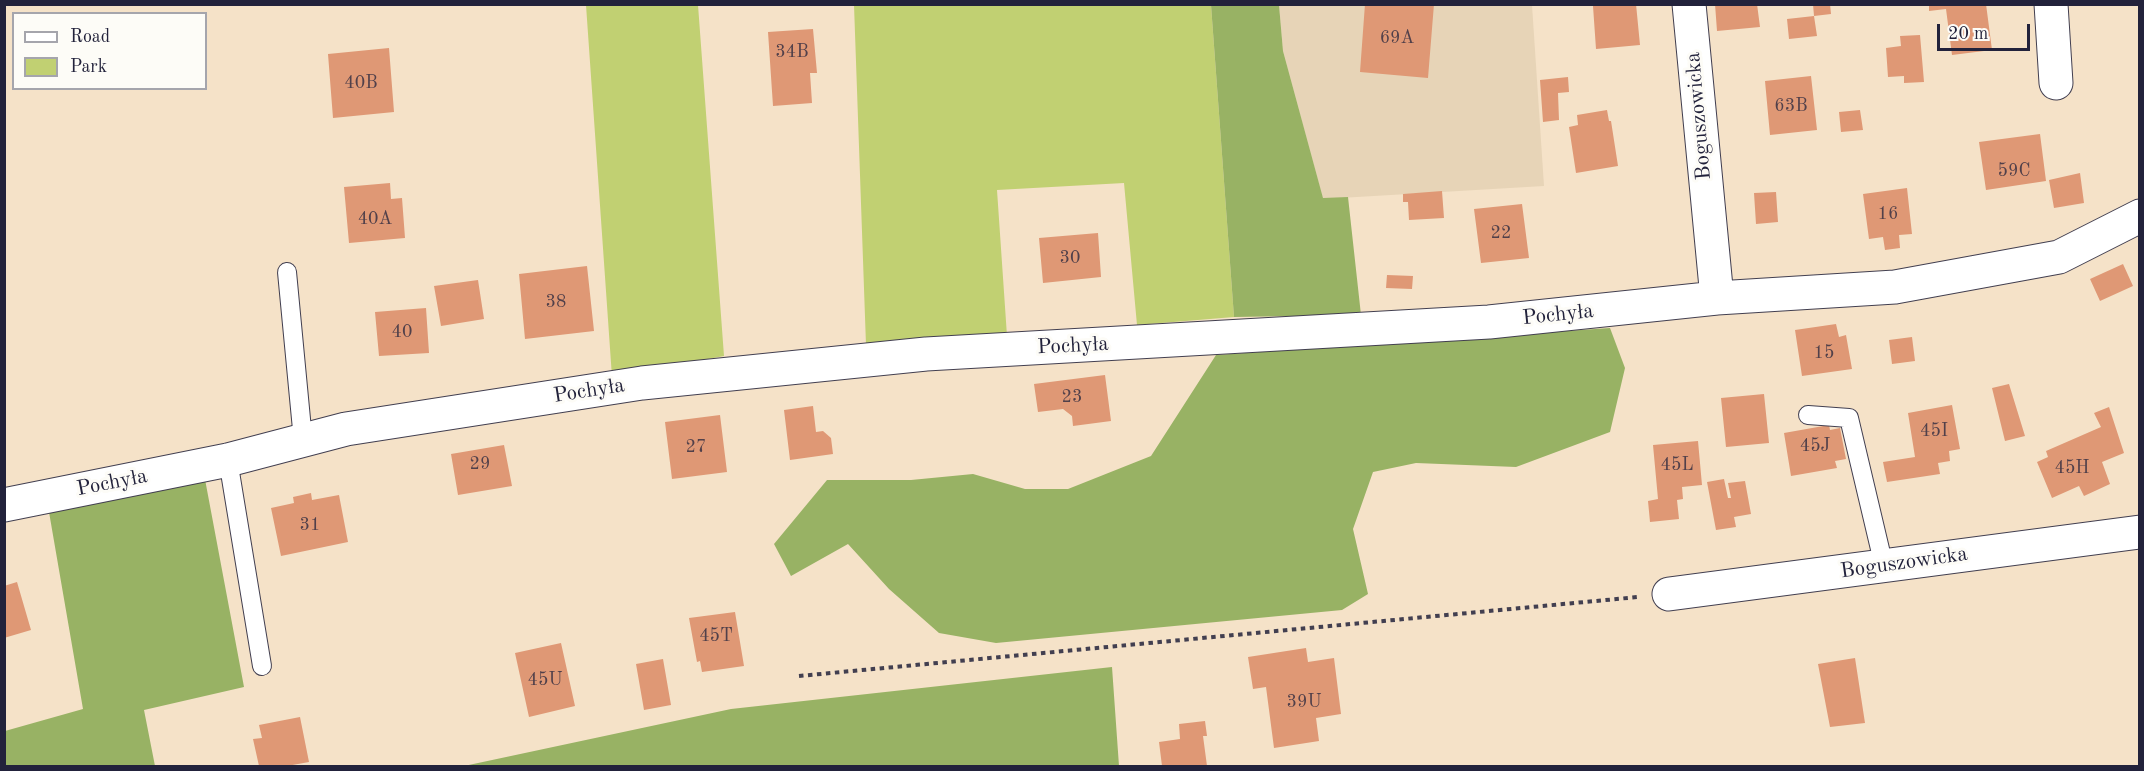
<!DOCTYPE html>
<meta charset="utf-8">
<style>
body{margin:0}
#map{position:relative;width:2144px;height:771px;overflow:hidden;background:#f5e2c8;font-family:"Old Standard TT",serif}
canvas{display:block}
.frame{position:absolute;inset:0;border:6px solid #22223b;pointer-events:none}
.legend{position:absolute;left:12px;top:12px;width:195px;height:78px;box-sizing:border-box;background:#fdfcf7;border:2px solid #a5a5ac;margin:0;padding:8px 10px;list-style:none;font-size:18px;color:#22223b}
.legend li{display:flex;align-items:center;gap:12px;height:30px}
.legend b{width:30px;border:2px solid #a5a5ac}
.scale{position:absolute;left:1937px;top:24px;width:93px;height:27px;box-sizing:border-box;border:3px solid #22223b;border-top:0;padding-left:8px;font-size:18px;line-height:21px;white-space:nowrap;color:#22223b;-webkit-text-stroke:4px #fdfcf7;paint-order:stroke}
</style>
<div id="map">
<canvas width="2144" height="771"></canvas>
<div class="frame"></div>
<ul class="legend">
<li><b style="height:8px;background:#fff"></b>Road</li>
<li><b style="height:16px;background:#c1d072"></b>Park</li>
</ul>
<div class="scale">20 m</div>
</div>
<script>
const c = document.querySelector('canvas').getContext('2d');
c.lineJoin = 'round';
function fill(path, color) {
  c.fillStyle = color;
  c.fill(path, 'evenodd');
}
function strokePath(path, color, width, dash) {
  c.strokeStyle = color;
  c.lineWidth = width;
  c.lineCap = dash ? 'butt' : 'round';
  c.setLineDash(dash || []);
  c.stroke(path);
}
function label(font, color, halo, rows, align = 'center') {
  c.font = font + ' "Old Standard TT",serif';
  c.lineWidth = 6;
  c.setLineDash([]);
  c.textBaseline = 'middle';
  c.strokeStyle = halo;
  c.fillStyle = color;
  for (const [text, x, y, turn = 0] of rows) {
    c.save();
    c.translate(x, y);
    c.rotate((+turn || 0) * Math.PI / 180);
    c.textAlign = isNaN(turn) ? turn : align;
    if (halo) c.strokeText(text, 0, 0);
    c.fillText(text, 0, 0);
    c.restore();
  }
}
fill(new Path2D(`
 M1279,5h253l12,181 -221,13 -40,-148z`), '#e7d4b7');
fill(new Path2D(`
 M586,5h112l26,351 -112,21z
 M854,5h357l23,312 -97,8 -13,-142 -127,7 10,146 -141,9z`), '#c1d072');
fill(new Path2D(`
 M1211,5h68l4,46 40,147 25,-1 13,118 -127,2z
 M1610,328l15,40 -15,64 -94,35 -100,-4 -43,9 -20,57 15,65 -26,16 -346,33 -57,-10 -50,-44 -41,-45 -57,32 -17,-32 53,-64h84l62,-6 52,15h43l83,-33 65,-101z
 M204,474l40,213 -100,23 11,56h-150v-35l78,-22 -34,-197z
 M1112,667l7,99h-655l267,-57z`), '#98b264');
fill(new Path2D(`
 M1365,4h69l-6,74 -68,-6z
 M1636,4l4,41 -44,4 -3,-43z
 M1715,4h42l3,23 -43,4z
 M1813,4h17l1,10 -17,2z
 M1929,4h57l6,46 -40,5 -6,-46 -17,2z
 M1814,16l3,20 -28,3 -2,-20z
 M813,29l4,44h-7l2,30 -39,3 -5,-74z
 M1920,35l4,47 -20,1v-7l-16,1 -2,-29 15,-2 -1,-10z
 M389,48l5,64 -61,6 -5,-64z
 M1811,76l6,54 -47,5 -5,-54z
 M1568,77l1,15 -11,1 1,27 -16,2 -3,-42z
 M1607,110l2,11h2l7,45 -42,7 -7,-46 9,-2 -1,-10z
 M1860,110l3,20 -22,2 -2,-20z
 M2040,134l6,47 -60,9 -7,-48z
 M2080,173l4,30 -30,5 -5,-28z
 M390,183l1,16 11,-1 3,40 -56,5 -5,-56z
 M1907,188l5,46 -13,1 1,13 -15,2 -2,-13 -14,2 -6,-45z
 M1442,191l2,27 -35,2 -1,-18h-5v-8z
 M1776,192l2,30 -22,2 -2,-31z
 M1522,204l7,54 -48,5 -7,-54z
 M1098,233l3,44 -58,6 -4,-45z
 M2123,264l10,22 -33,15 -10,-22z
 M587,266l7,65 -69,8 -6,-65z
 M1387,275l26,1 -1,13 -26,-1z
 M478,280l6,39 -43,7 -7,-40z
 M426,308l3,45 -50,3 -4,-44z
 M1836,324l3,13 7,-2 6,34 -50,7 -7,-46z
 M1912,337l3,24 -23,3 -3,-24z
 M1105,375l6,46 -38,5 -1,-10 -9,-7 -25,3 -4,-28z
 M2009,384l16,52 -20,5 -13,-53z
 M1764,394l5,49 -43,4 -5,-49z
 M1952,405l8,44 -11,2 1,10 -12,2 2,11 -53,8 -4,-20 32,-5 -7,-44z
 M813,406l3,26 7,-1 8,7 2,16 -43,6 -6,-50z
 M2109,407l15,46 -22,9 8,22 -26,12 -5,-10 -27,12 -15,-36 11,-5 -2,-6 55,-24 -7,-14z
 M720,415l7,57 -55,7 -7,-57z
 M1829,425l1,5 10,-2 6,31 -11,2 2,7 -46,8 -7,-43z
 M1698,441l4,44 -20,2 1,12 -6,1 2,19 -29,3 -2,-21 10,-2 -5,-54z
 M504,445l8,41 -54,9 -7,-41z
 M1724,479l4,19h3l-3,-15 17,-2 6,33 -17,3 2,10 -20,3 -9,-48z
 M311,493l1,7 27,-5 9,47 -67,14 -10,-48 23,-5 -1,-6z
 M17,582l14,48 -27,8v-52z
 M735,612l9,54 -42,6 -2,-11 -3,1 -8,-44z
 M561,643l14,63 -46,11 -14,-64z
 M1306,648l2,14 26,-4 7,56 -25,4 3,23 -45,7 -8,-61 -13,2 -5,-32z
 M1855,658l10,65 -35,4 -12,-63z
 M663,659l8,46 -27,5 -8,-46z
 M300,717l9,45 -22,4h-28l-6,-27 9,-1 -3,-13z
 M1205,721l2,15h-4l4,30h-45l-3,-24 21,-3 -1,-15z`), '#df9875');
const lane = new Path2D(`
 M287,272l16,168
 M1808,415l41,3 35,148
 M228,460l34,206`);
const street = new Path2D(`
 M1689,4l28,294
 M2051,4l5,79
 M4,505l224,-45 118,-31 296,-46 284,-29 563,-32 228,-24 178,-11 164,-30 81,-41
 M1669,594l471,-62`);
strokePath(lane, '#423f50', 20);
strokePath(street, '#423f50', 35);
strokePath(new Path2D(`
 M799,676l839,-79`), '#423f50', 4, [4.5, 4.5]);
strokePath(lane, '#fff', 18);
strokePath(street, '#fff', 33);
label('18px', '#51404a', null, [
 ["69A",1397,38],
 ["34B",792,52],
 ["40B",361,83],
 ["63B",1791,106],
 ["59C",2014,171],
 ["16",1888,214],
 ["40A",375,219],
 ["22",1501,233],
 ["30",1070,258],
 ["38",556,302],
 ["40",402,332],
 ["15",1824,353],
 ["23",1072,397],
 ["45I",1934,431],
 ["45J",1815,446],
 ["27",696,447],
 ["29",480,464],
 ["45L",1677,465],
 ["45H",2072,468],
 ["31",310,525],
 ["45T",716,636],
 ["45U",545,680],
 ["39U",1304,702]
]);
label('21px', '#22223b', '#fdfcf7', [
 ["Boguszowicka",1699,116,-95],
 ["Pochyła",1558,315,-6],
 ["Pochyła",1073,346,-3],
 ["Pochyła",589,391,-9],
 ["Pochyła",112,483,-11],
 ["Boguszowicka",1904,563,-8]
]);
</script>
